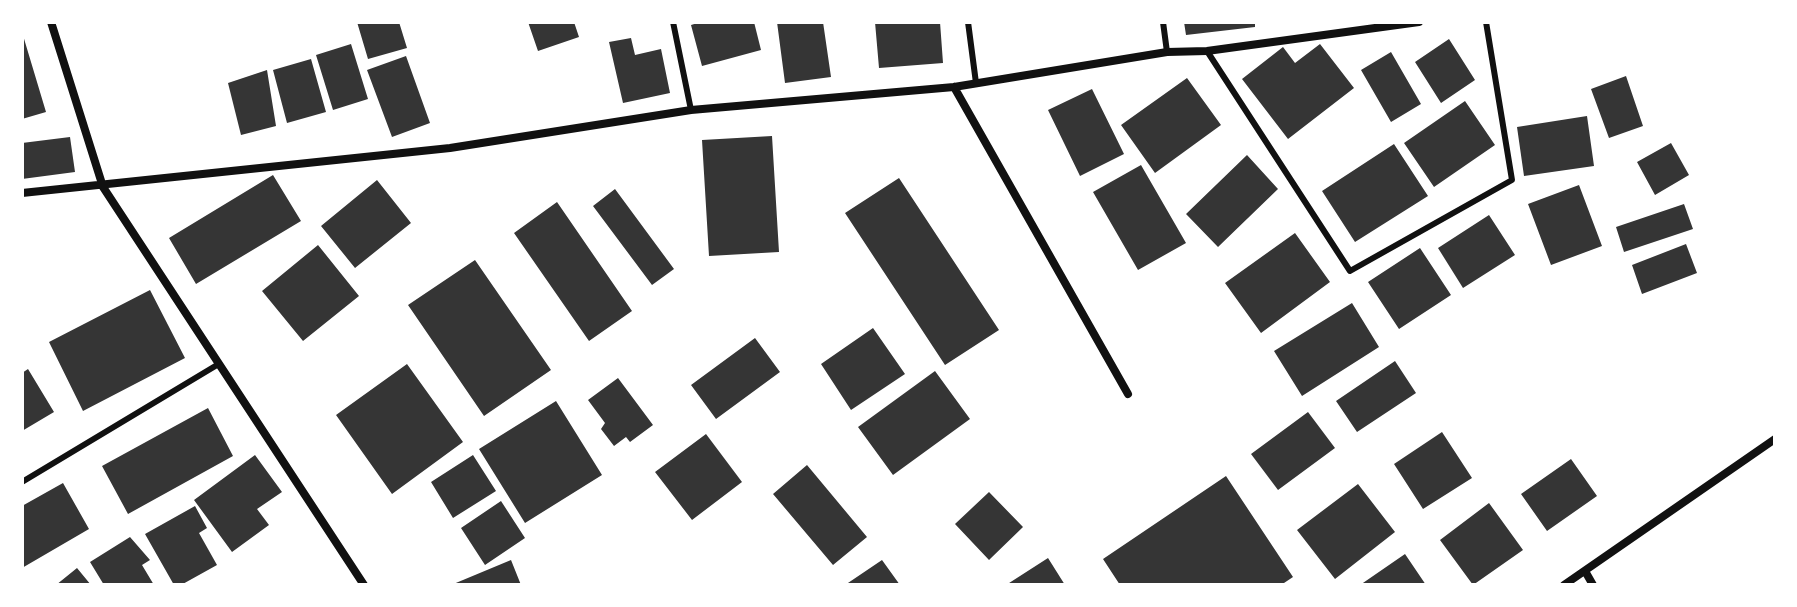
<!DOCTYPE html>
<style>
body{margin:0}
#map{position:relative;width:1797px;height:607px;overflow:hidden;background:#fff;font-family:"Roboto Condensed",sans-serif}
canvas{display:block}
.frame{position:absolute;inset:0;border:24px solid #fff;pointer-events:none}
</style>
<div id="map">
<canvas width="1797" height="607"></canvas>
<div class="frame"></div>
</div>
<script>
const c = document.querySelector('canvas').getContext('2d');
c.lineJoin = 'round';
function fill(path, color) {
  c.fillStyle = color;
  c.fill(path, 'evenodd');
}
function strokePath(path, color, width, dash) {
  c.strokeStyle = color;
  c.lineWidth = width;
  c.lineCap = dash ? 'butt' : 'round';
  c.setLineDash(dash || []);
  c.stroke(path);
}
fill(new Path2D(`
 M357,22h42l8,26 -39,11z
 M528,22h46l5,15 -41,14z
 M701,22h53l7,28 -59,16 -11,-41z
 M777,22h46l8,55 -46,6z
 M875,22h65l3,41 -64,5z
 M1184,22h71v5l-69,8z
 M22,32l24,80 -24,7z
 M631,38l4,17 26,-6 9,44 -47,10 -14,-61z
 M1449,39l26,41 -34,23 -26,-41z
 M351,44l17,55 -35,11 -17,-55z
 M1320,44l34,44 -66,51 -46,-60 41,-32 12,16z
 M1391,52l30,52 -30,18 -30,-52z
 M406,56l24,67 -38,14 -25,-67z
 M311,59l15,53 -39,11 -14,-53z
 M267,70l9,56 -35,9 -13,-52z
 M1626,76l17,50 -34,12 -18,-49z
 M1187,78l34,47 -66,48 -34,-48z
 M1092,89l32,65 -44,22 -32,-66z
 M1465,101l30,44 -61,42 -30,-44z
 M1587,116l7,50 -70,10 -7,-49z
 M772,136l7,116 -70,4 -7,-116z
 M70,137l5,35 -53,7v-36z
 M1671,143l18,32 -34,20 -18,-33z
 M1394,144l34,52 -73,46 -33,-51z
 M1247,155l31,34 -60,58 -32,-33z
 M1141,165l45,78 -48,27 -45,-78z
 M273,175l28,46 -105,63 -27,-46z
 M899,178l100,152 -54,35 -100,-152z
 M377,180l34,43 -56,45 -34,-42z
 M1579,185l23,61 -51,19 -23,-61z
 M615,189l59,80 -22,16 -59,-79z
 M557,202l75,109 -43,30 -75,-108z
 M1684,204l9,25 -69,23 -8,-25z
 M1489,215l26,40 -52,33 -25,-40z
 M1295,233l35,49 -69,51 -36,-50z
 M1686,244l11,29 -55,21 -10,-29z
 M318,245l41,51 -56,45 -41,-50z
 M1420,248l31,47 -52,34 -31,-47z
 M475,260l76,110 -67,46 -76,-111z
 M150,290l35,68 -102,53 -34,-69z
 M1352,303l27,44 -77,49 -28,-45z
 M873,328l32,46 -54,36 -30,-46z
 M755,338l25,34 -64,47 -25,-34z
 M1395,361l21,32 -59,39 -21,-31z
 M407,364l56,78 -71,52 -56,-79z
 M28,369l26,43 -32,19v-58z
 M935,371l35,48 -77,56 -35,-48z
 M618,378l35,47 -23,17 -4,-5 -12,9 -13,-17 4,-6 -17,-23z
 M556,401l46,74 -77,48 -46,-74z
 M208,408l25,48 -105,58 -26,-48z
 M1308,412l27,36 -57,42 -27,-36z
 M1442,432l30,46 -49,31 -29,-45z
 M706,434l36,48 -50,38 -37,-48z
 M255,455l27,37 -25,17 12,16 -37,27 -38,-52z
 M473,455l23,36 -43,27 -22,-36z
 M1571,459l26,37 -50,35 -26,-37z
 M807,465l60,72 -34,28 -60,-71z
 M1226,476l67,101 -12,8h-161l-17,-26z
 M63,483l26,46 -67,39v-62z
 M1358,484l37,48 -60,47 -38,-49z
 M989,492l34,35 -34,33 -34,-36z
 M501,501l24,37 -40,27 -24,-37z
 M1489,503l34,47 -50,35 -33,-45z
 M195,506l12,22 -8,5 18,32 -36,20h-7l-29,-51z
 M130,537l20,23 -8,5 12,20h-50l-14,-23z
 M1405,554l21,31h-66z
 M1048,558l17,27h-59z
 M511,560l10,25h-70z
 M882,560l18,25h-55z
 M77,568l14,17h-35z`), '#353535');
strokePath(new Path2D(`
 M673,22l18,88
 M968,22l8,61
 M1163,22l4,30
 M1207,51l143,220 162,-91 -26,-158
 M22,482l195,-117`), '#111', 6);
strokePath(new Path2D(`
 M51,22l52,165 261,398
 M954,87l174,307
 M22,193l428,-45 241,-38 263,-23 213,-35 40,-1 212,-29
 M1585,571l8,14
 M1564,585l211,-146`), '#111', 8);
</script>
